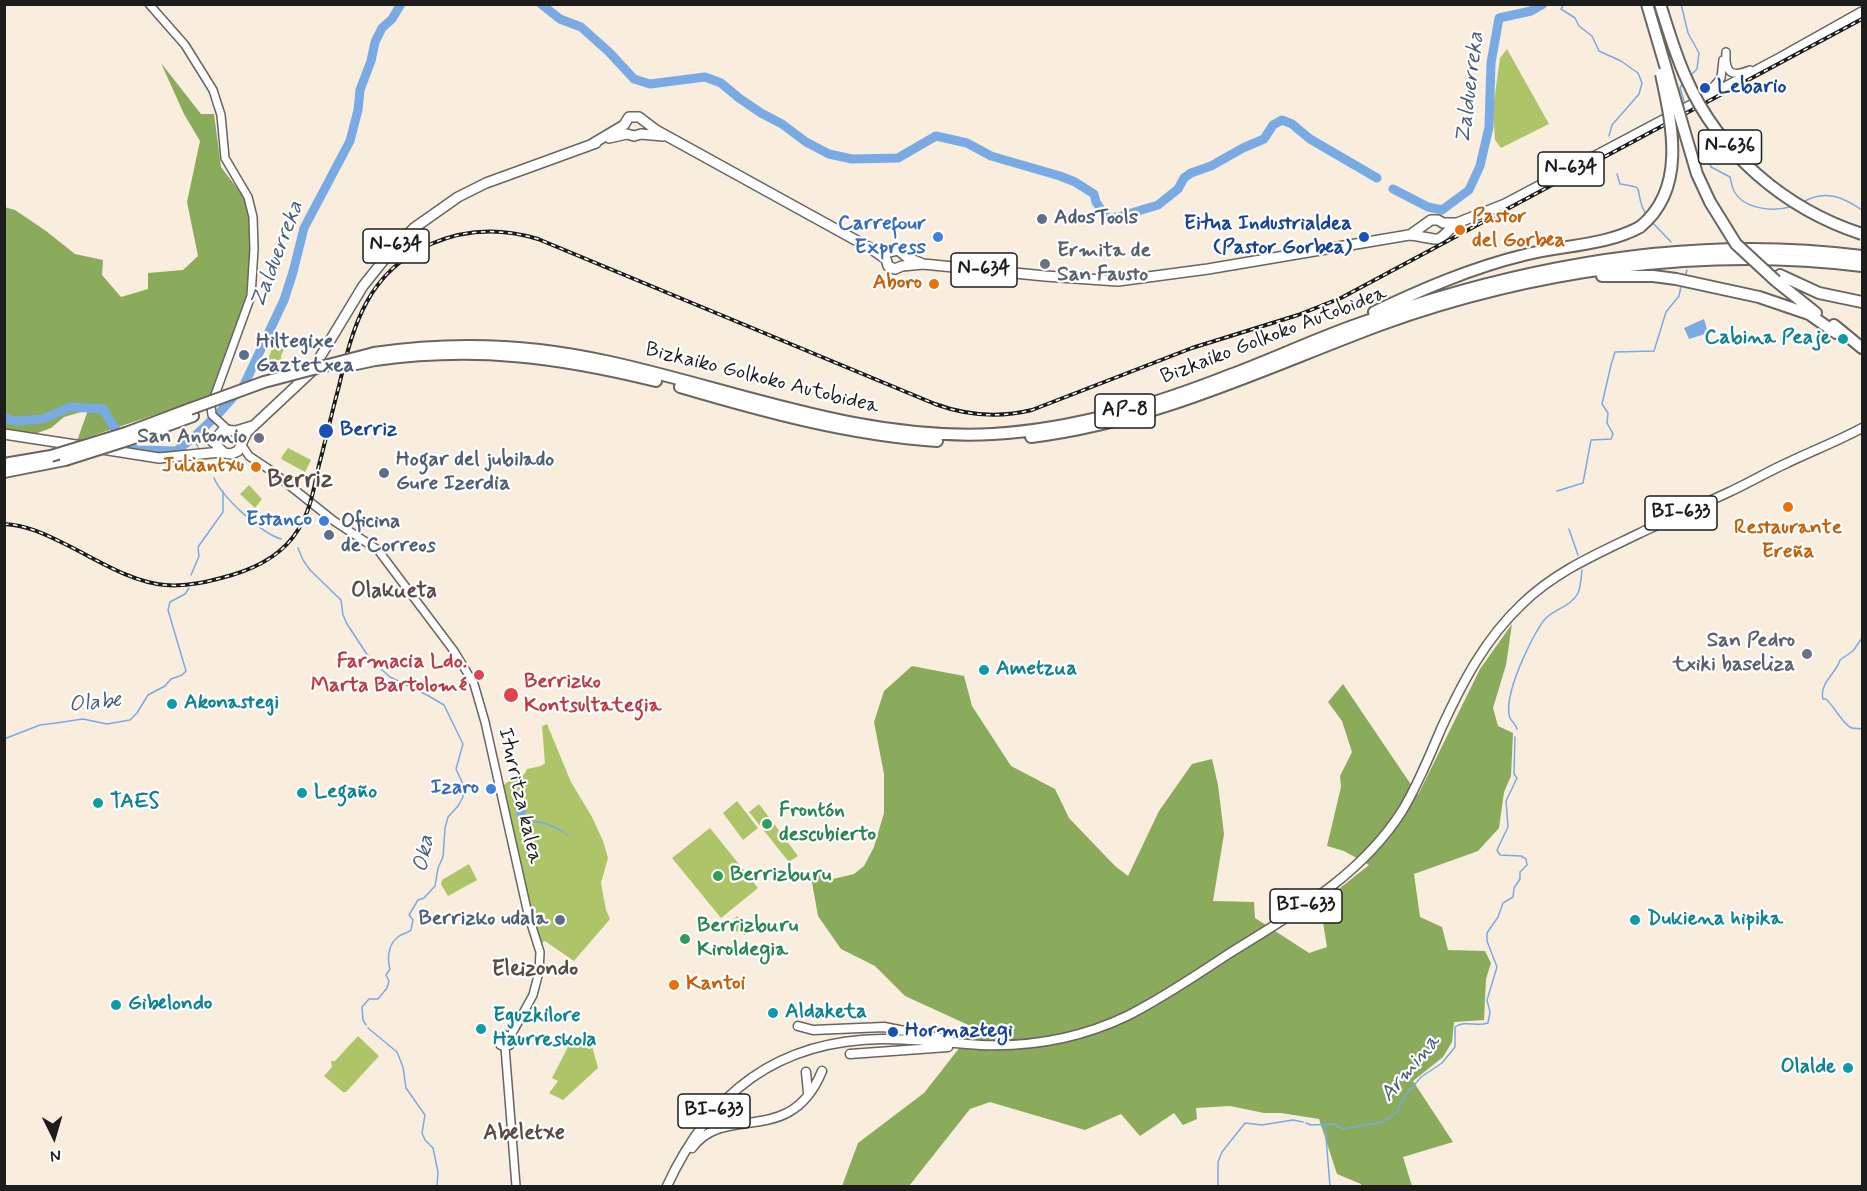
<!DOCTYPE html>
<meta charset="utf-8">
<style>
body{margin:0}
#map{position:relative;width:1867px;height:1191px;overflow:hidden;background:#f9edde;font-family:Mynerve,sans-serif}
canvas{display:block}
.frame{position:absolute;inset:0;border:6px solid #1c1c1c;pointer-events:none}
.north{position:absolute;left:24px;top:1107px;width:60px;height:60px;-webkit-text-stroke:4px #fff;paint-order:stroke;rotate:175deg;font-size:16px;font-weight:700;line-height:24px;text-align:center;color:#1c1c1c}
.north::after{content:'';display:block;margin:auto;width:21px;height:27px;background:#1c1c1c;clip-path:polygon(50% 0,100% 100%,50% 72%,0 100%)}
</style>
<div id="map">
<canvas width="1867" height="1191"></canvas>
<div class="frame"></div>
<div class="north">N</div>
</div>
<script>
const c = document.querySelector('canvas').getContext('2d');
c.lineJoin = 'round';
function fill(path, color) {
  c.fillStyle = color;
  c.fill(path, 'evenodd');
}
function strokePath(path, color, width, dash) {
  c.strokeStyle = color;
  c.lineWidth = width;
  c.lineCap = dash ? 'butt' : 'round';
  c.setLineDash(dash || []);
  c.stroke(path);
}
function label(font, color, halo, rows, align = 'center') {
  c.font = font + ' Mynerve,sans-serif';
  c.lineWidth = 4.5;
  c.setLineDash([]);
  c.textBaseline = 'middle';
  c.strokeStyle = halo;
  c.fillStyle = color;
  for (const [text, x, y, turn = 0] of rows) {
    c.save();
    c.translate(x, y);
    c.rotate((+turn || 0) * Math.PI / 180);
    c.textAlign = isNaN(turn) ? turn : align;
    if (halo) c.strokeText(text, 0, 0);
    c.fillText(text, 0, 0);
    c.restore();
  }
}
fill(new Path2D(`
 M1507,49l42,75 -48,24 -6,-8 -2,-31 7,-51z
 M274,344l10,5 -3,7 1,9 -11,6h-8z
 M288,448l23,12 -6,12 -22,-12 -2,-2z
 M249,485l13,14 -7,9 -15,-14z
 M547,724l24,58 21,35 11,24 5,17 -7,25 5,27 4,9 -36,42 -29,-20 -4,2 -7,-19 -31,-138c8,-9 20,-5 24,-17l14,-3 4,-3 -3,-37z
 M737,801l21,27 -15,12 -20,-27z
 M759,804l39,52 -9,6 -40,-50z
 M710,828l48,60 -37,30 -49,-60z
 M469,864l8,16 -29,16 -7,-12 1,-4z
 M737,916l12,15 -4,4 -9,-4 -6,-8z
 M358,1036l21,20 -33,36h-3l-19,-16 8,-9 -1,-6h4z
 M569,1045l23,1 6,22 -35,32 -14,-7 9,-12 -6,-3z`), '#aec468');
fill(new Path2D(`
 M161,63l40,51h13l7,53 26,34 4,42 -3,40 -4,25 -34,88 -133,45 11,-31 -24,7 -13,11 -19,7 -27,-4 -1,-224 11,3 31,21 29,23 28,6 -1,15 19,22 27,-8v-16l35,-3 15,-14 -11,-54 13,-61 -16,-27z
 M1512,624l-6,41 -13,43 5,18 15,7 -2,43 -7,16 -5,36 -21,23 -64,23 6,43 22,10 6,23 37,1 6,12 -5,16 -2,41 -30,2 -2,20 -9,15 -30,24 40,61 -50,15 9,29h-51v-2l-24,-10 -18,-55 -38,-6h-17l-34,-7 -34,2 1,11 -14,6 -9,-12 -34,23 -19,-22 -36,16 -95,-28 -20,7 -61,77h-67l16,-43 66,-50 51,-65 -70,-32 -30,-30 -34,-17 -23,-33 -8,-45h6l17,8 21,-5 10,-8 10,-19 10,-34v-39l-10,-52 10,-31 28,-25 52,10 8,30 39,60 44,23 14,29 46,48 13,10 31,-65 33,-47 20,-5 6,26 6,49 -11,67 41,1 1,16 54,35 18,-6 -7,-43 49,-39 -25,-14 -17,-5 14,-59 -1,-11 12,-24 -10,-31 -14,-19 15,-18 75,111 62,-126z`), '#8aaa5c');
fill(new Path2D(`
 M1704,319l4,14 -19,6 -5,-11z
 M522,795c7,7 4,23 0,30 -6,-8 -8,-17 -6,-26z`), '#79aae4');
strokePath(new Path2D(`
 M1564,4l-3,5 14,9 4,8 13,10 7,15 22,10 17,12 4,10 -3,11 -27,31 -3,11
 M1681,4l7,29 11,20 -2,16 -8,8
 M1683,82l-3,6 4,13
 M1709,160l2,7 19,10c1,4 2,10 4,14 10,19 41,21 59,15
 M1617,174l3,10c25,4 15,1 22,22 1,3 3,6 4,9
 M1803,202c22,-13 40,-5 59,8
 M1651,221l20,21
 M1685,277l2,-7
 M193,438l6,11
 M214,478c8,19 47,55 67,61
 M1557,491l26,-8 8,-43 20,-1 2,-5 -6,-11 1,-10 -6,-9 9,-39 4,-13 39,-1 12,-39 13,-16 2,-10
 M1569,529l9,26
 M298,548l5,12 7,10 31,30 2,15 4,9 23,35 20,18 37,18 17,10 19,39 -7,25 6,13 1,15 -5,9 -10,11 -3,11 -2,29 -5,11 -3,18 -11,12 -6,2 -9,15 4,5 -2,10c-4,4 -9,3 -13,7 -10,7 -11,22 -8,32l-4,6 3,6 -2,7 -9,11h-9l-7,8 1,13 3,5
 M191,575l8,-19 -1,-9 25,-35v-21
 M1862,638l-9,13 -13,9c-4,14 -21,23 -17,39h3c8,7 18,27 26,29 4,1 7,0 10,1
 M1517,729c-1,-5 -5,-7 -7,-11 -8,-21 22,-83 35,-99 9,-10 27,-13 33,-26 3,-7 3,-16 4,-23
 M4,739l36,-14 16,-2 27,-4 24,5 23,-4 7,-7 11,-18 17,-9 6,-7 11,-4 4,-4 -18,-61 2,-8 15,-8 4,-6
 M524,819l23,5 17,8
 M566,834l1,1
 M368,1028l29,24 6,15 3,21 19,27 -3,18 3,7 8,8 5,24 -1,14
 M1306,1123l5,2 22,-1 10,5 40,-7 14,-10 7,-15 17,-20 21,-14 13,-16v-20c10,-7 22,0 33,-4l2,-11 -3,-12 10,-33 -10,-26v-8l11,-16 5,-14 10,-6 1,-9 6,-9v-7l7,-7 -1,-6 -5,-3 -21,-1 -3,-5 11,-23 -2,-26 11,-23 -3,-4 1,-37
 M1325,1125l5,61
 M1218,1186v-24l4,-10 23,-29 17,2 31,-5 10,2
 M1861,1186l1,-1`), '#79aae4', 1.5);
strokePath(new Path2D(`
 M541,4l19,15 21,8 28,25 25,27 16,5 55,-7 16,6 18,15 22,15 21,11 24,18 23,12 23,5 46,-1 38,-22 31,7 24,13 69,20 15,6 19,12 2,8 11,16 11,-1 40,-12 20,-16 6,-11 7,-5 20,-7 32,-18 21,-9 9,-14 9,-5 10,4 18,15 67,39
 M1393,189l35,18 14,3 27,-20 11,-24 9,-39 2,-64 8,-45 32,-7 12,-7
 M4,418l12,3 27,-2 27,-12 33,2 23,37 11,4 39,1 17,-13 27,-26 24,-27 40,-85 9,-28 11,-44 46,-87 8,-31 2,-20 11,-29 4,-19 7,-14 10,-9 9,-15`), '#79aae4', 9);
const tertiary = new Path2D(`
 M149,4l36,41 28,45 8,25 4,43 23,39 5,20 1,32 -3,47 -40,110 1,9 15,14
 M1726,52c-1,20 4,26 24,18
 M1707,94l14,-16 2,-18
 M241,444l8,12 21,14 64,51 44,29 76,101 20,33 11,38 43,192 12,38 -1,20 -6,23 -23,42v8l-5,2
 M505,1047l11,139
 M505,1047l-5,-2 -1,-7 6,-3 5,2`);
const primary = new Path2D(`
 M798,1026l15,4 71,-3 66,13
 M850,1054l98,-7
 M806,1072l2,20
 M692,1148c34,-46 98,1 130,-77
 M667,1186c43,-93 110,-146 216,-147 32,0 65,4 98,6 50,2 100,-7 146,-29 36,-18 69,-41 103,-63 64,-40 131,-77 172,-142 16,-26 27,-54 39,-82 21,-46 44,-90 81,-125 34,-33 75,-50 116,-70 29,-14 59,-27 89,-41 20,-9 40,-21 60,-30 25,-12 51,-22 75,-35`);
const trunk = new Path2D(`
 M609,138l18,-4 7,2 7,-2 22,2
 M592,144l32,-19 5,-8h10l17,13 214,118 16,11 2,7 7,3 7,-3 21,-2 122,12 73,5 90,-12 201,-34c7,0 26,5 29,4 7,-3 13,-12 19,-16
 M1410,235l21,-15h7l5,3h14l48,-19 275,-146 82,-46
 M876,249l14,3 8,-2 10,8 13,5
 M4,434l78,12
 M216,439l1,7 7,7 7,1 7,-3 9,-19 64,-60 52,-86 28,-35 23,-23 44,-31 28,-14 110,-40
 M213,442l10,-12 13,1 16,-5
 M102,449l57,9 62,-6`);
const motorway = new Path2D(`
 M1780,275l39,18 43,9
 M1602,276h51l23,3 83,18 50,17 27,19
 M1776,281l40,32
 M1374,312c49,-23 97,-44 150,-57 39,-10 81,-9 116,-28
 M1834,325l28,23
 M374,353c80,-12 157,-9 236,9 127,28 250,79 383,72 82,-5 161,-29 237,-59 43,-16 85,-36 128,-51 160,-58 334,-90 504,-68
 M375,360c100,-14 184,-3 281,21
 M680,387c85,25 169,48 257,54
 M126,433l64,-24
 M1031,437c123,-15 234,-69 349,-112 152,-55 322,-79 482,-59
 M128,440l65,-24
 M4,464l47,-8
 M4,472l61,-12`);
strokePath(tertiary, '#696560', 10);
strokePath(primary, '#696560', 11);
strokePath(trunk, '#696560', 12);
strokePath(motorway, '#696560', 14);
strokePath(tertiary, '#fff', 7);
strokePath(primary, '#fff', 8);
strokePath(trunk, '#fff', 9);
strokePath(motorway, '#fff', 10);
const rail = new Path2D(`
 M4,524c22,1 41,10 61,20 31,15 65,38 100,41 23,2 46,-4 67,-10 27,-8 51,-21 66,-45 13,-20 16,-43 21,-65 7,-26 13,-53 20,-79 14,-61 29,-115 92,-142 34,-15 71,-16 107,-5l397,165c33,12 64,14 97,6l160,-62 106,-33 43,-17 521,-279`);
strokePath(rail, '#1c1c1c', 4);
strokePath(rail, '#fff', 1.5, [4.5]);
const motorwayBridge = new Path2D(`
 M1647,4l50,170 13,28 26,42 40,37
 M1660,4c8,25 15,50 26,74 33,75 99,131 176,156
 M1640,227c47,-38 32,-102 21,-153
 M347,366l28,-6
 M190,409l74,-27 110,-29
 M51,456l75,-23
 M65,460l63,-20`);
strokePath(motorwayBridge, '#696560', 14, []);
strokePath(motorwayBridge, '#fff', 10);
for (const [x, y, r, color] of [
 [1705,88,6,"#1a4fb4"],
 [1042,219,6,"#5c6f8a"],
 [1460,230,6,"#e8710a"],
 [938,237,6,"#3f7fe0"],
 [1364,237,6,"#1a4fb4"],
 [1045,264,6,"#6b7280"],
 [934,284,6,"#e8710a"],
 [1843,339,6,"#0f9aa8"],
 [244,355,6,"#5c6f8a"],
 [326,431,8,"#1a4fb4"],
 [259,438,6,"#6b7280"],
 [256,467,6,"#e8710a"],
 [384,473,6,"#5c6f8a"],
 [1788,507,6,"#e8710a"],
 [324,521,6,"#3f7fe0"],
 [329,535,6,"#5c6f8a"],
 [1807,654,6,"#6b7280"],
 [984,670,6,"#0f9aa8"],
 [479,675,6,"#e0444e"],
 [511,695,8,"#e0444e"],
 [172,704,6,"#0f9aa8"],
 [491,789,6,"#3f7fe0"],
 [302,793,6,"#0f9aa8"],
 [98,803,6,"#0f9aa8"],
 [767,824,6,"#2e9e5b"],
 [718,876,6,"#2e9e5b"],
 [560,920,6,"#5c6f8a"],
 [1635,920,6,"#0f9aa8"],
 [685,939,6,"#2e9e5b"],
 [674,985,6,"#e8710a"],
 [116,1005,6,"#0f9aa8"],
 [773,1013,6,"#0f9aa8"],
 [481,1029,6,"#0f9aa8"],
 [893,1032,6,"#1a4fb4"],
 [1848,1068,6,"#0f9aa8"]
]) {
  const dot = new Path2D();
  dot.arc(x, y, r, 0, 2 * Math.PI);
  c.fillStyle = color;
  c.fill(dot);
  strokePath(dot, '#fff', 2);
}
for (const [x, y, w] of [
 [1730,147,63],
 [1571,169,66],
 [396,246,66],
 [984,270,66],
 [1125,411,60],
 [1681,513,72],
 [1306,906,72],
 [714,1111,72]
]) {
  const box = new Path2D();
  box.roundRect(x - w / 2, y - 17, w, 34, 4.5);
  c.fillStyle = '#fff';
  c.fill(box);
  strokePath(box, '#1c1c1c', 1.5);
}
label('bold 20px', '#1c1c1c', null, [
 ["N-636",1730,147],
 ["N-634",1571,169],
 ["N-634",396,246],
 ["N-634",984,270],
 ["AP-8",1125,411],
 ["BI-633",1681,513],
 ["BI-633",1306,906],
 ["BI-633",714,1111]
]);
label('bold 21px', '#164399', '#fff', [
 ["Lebario",1717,88],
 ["Eitua Industrialdea",1352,225,"right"],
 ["(Pastor Gorbea)",1352,249,"right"],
 ["Berriz",340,431],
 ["Hormaztegi",905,1032]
], 'left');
label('bold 21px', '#c56008', '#fff', [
 ["Pastor",1472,218],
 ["del Gorbea",1472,242],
 ["Aboro",922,284,"right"],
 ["Juliantxu",244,467,"right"],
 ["Restaurante",1788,529,"center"],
 ["Ereña",1788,553,"center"],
 ["Kantoi",686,985]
], 'left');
label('bold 21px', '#4e5e75', '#fff', [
 ["AdosTools",1054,219],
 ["Hiltegixe",256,343],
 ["Gaztetxea",256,367],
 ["Hogar del jubilado",396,461],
 ["Gure Izerdia",396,485],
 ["Oficina",341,523],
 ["de Correos",341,547],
 ["Berrizko udala",548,920,"right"]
], 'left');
label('bold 21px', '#366cbe', '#fff', [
 ["Carrefour",926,225],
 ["Express",926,249],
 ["Estanco",312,521],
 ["Izaro",479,789]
], 'right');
label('bold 21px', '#5b616d', '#fff', [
 ["Ermita de",1057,252,"left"],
 ["San Fausto",1057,276,"left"],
 ["San Antonio",247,438],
 ["San Pedro",1795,642],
 ["txiki baseliza",1795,666]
], 'right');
label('21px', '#1c1c1c', '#fff', [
 ["Bizkaiko Golkoko Autobidea",1274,336,-21],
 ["Bizkaiko Golkoko Autobidea",762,379,14],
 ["Iturritza kalea",519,796,77]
]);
label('bold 21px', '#0d838f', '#fff', [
 ["Cabina Peaje",1831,339,"right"],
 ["Ametzua",996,670],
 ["Akonastegi",184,704],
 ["Legaño",314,793],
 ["TAES",110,803],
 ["Dukiena hipika",1647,920],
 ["Gibelondo",128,1005],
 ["Aldaketa",785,1013],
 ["Eguzkilore",493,1017],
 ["Haurreskola",493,1041],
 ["Olalde",1836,1068,"right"]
], 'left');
label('bold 21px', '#be3a42', '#fff', [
 ["Farmacia Ldo.",467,663],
 ["Marta Bartolomé",467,687],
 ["Berrizko",524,683,"left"],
 ["Kontsultategia",524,707,"left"]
], 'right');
label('bold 21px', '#27864d', '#fff', [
 ["Frontón",779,812],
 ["descubierto",779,836],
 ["Berrizburu",730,876],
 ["Berrizburu",697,927],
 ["Kiroldegia",697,951]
], 'left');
label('italic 22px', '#465c76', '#fff', [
 ["Zalduerreka",1471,88,-83],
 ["Zalduerreka",278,255,-69],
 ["Olabe",95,704,-5],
 ["Oka",425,854,-80],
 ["Armina",1411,1069,-50]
]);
label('bold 22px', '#5a4a42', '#fff', [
 ["Olakueta",394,592],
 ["Eleizondo",535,970],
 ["Abeletxe",524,1134]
]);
label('bold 24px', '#5a4a42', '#fff', [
 ["Berriz",300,481]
]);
</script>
